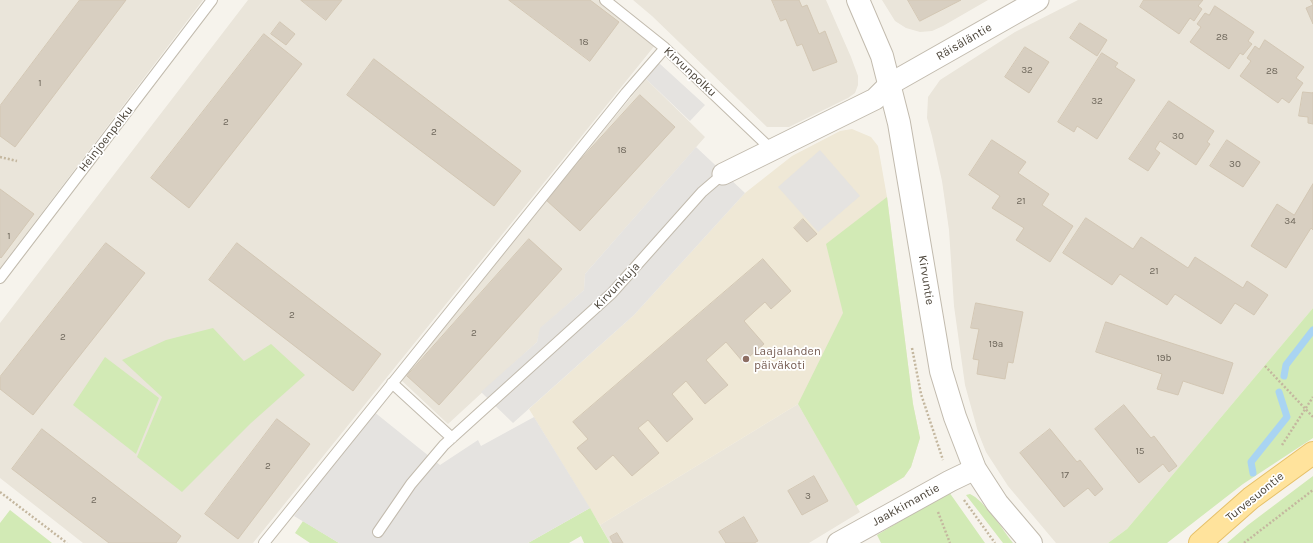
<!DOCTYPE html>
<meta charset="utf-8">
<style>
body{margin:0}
canvas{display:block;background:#f6f3ec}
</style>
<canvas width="1313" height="543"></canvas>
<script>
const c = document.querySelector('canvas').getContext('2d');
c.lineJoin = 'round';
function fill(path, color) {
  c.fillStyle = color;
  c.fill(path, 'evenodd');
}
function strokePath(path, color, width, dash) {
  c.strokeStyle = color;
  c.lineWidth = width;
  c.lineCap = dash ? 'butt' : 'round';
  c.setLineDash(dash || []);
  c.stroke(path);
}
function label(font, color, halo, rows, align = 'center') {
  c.font = font + ' Karla,sans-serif';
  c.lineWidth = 3.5;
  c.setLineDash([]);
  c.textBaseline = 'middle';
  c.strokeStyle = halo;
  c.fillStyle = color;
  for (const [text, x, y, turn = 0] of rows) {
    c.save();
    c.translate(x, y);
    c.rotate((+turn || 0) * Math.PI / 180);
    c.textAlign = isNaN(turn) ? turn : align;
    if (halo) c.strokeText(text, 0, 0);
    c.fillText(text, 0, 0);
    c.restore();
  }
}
fill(new Path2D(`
 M0,0h203l-203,268z
 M248,0h352l56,44 -403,499h-170l-83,-65v-155z
 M633,0h193l25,57 7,19v9l-3,8 -7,5 -59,29h-22l-115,-111z
 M882,0h106l-45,26 -11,5 -12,1 -14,-4 -11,-7z
 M1078,0h235v308l-186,221 -19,14h-52l-48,-57 -22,-34 -8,-20 -13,-47 -11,-79 -5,-76 -7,-49 -10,-45 -5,-18 1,-21 12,-17 75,-48z
 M646,79l59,58 -120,137 -1,16 -43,38 -4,14 -89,82 -48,-45z
 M798,404l62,108 -51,31h-199l-10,-18z`), '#eae5da');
fill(new Path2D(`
 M852,129l19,8 7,9 9,51 26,207 7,34 -9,29 -7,10 -48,29 -58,-102 -198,121 -71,-116 105,-94 111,-122 47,-37 48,-25z`), '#efe8d6');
fill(new Path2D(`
 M887,197l26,207 7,34 -9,29 -7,10 -48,29 -58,-102 45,-91 -17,-69z
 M1313,308v130l-70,46 -76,59h-59l19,-14z
 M213,328l31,33 27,-17 34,31 -54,48 -69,69 -45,-35 25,-60 -40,-37 44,-20z
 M105,357l54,41 -23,56 -63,-49z
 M1313,476v67h-86l21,-18z
 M949,492l36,51h-104l-4,-8z
 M970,494c14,6 33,36 43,49h-10l-37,-48z
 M590,508l20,35h-26l-3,-7 -12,7h-41z
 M10,510l42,33h-52v-20z
 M303,521l36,22h-29l-15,-10z`), '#d2eab5');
fill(new Path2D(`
 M659,63l46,42 -15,16 -44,-42z
 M696,147l49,46 -111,122 -121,108 -32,-31 56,-50 3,-14 44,-38 1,-16z
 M820,150l40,46 -42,36 -40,-45z
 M373,411l67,54 38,-25 3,6 53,-29 56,91 -62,35h-189l-45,-27z`), '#e5e3e0');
strokePath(new Path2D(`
 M1284,376l2,-11 27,-35
 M1253,473l-2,-11 36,-45 -8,-25`), '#a9d4f2', 7);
const building = new Path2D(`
 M80,0h46l-111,147 -15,-11v-30z
 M301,0h41l-16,20z
 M509,0h81l29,22 -29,39z
 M772,0h27l3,7 5,-2 12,29 6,-3 12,31 -24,9 -11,-27 -5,2 -11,-27 -5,2z
 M908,0h53l-41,21z
 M1144,0h59l-5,6 4,3 -8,12 -4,-3 -11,16 -39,-27z
 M1311,0h2v24l-7,-16 7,-3z
 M1215,6l39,26 -6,9 4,3 -9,11 -3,-2 -11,16 -39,-27 11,-15 -4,-3 8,-11 4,2z
 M280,22l15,12 -9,11 -15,-11z
 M1080,23l27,17 -10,16 -27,-18z
 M264,34l38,30 -113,144 -38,-30z
 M1265,40l39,27 -8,11 7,5 -14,20 -7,-5 -4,5 -38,-27 11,-15 -4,-3 8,-12 4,3z
 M1025,47l24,15 -20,31 -24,-16z
 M1102,53l16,10 -3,4 20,13 -38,59 -20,-13 -3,6 -16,-10z
 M374,59l147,112 -27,35 -147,-111z
 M1303,92l10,1v-1v32l-5,-1v-6l-9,-1z
 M640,95l35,32 -95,104 -35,-32z
 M1169,101l45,30 -7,11 3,2 -14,21 -36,-24 -5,8 5,4 -12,18 -19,-12z
 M992,140l34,22 -8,11 31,21 -7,11 31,21 -23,36 -34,-22 8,-12 -32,-20 8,-12 -31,-21z
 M1227,140l33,22 -17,25 -33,-21z
 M1313,184v46l-2,-2 -25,40 -35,-22 26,-42 17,11z
 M0,189l34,25 -33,44 -1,-1z
 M1086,218l47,31 8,-12 47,31 7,-11 48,31 4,-7 21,14 -14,20 -19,-12 -14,21 -46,-30 -8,11 -47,-31 -8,11 -49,-32z
 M803,219l14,15 -10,8 -13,-14z
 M529,239l33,30 -123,136 -32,-29z
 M106,243l39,30 -112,142 -33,-26v-12z
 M237,243l144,111 -28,37 -144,-111z
 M763,259l28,32 -20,18 -6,-7 -21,19 20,23 -21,18 -17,-20 -20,18 22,25 -23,19 -19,-23 -14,13 21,25 -26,23 -19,-22 -10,8 21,25 -27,23 -19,-21 -17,15 -19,-22 11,-9 -15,-17z
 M976,303l47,9 -10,51 -5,-1 -3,17 -28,-5 2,-14 -6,-1 6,-30 -8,-1z
 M1106,322l127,41 -10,31 -40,-13 -5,14 -21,-6 5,-15 -66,-22z
 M1124,405l27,33 3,-2 23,30 -8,6 -6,-8 -24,19 -44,-54z
 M277,419l33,25 -72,95 -33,-25z
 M42,429l139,107 -5,7h-67l-97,-74z
 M1050,429l27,33 3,-2 23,29 -8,7 -7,-8 -24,19 -44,-54z
 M814,476l14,25 -26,14 -14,-24z
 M744,517l14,24 -4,2h-28l-7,-11z
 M617,533l6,10h-10l-3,-6z`);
fill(building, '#d8cfc1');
strokePath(building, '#d3c7b4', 1);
const service = new Path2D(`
 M605,0l60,48 106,101
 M0,278l212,-278
 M392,383l60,55
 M378,532l33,-48 33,-39 168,-152 90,-101 21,-18
 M264,543l362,-450 39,-45`);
const minor = new Path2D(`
 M723,174l152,-75 15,-15 148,-84
 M838,543l112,-62 25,-12`);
const tertiary = new Path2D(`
 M858,0l24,56 17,67 42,248 14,46 20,52 22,34 34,40`);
const primary = new Path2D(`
 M1200,543l51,-45 62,-45`);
strokePath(service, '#c2bbae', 12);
strokePath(minor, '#c2bbae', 23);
strokePath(tertiary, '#c2bbae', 24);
strokePath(primary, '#e6c16a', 24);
strokePath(new Path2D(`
 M0,157l17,4
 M912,348l9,46 22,66
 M1265,366l48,51
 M1282,445l31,-48
 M0,492l67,51
 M964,500l31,43
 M938,512l12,31
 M1244,543l69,-53`), '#c4b79f', 2.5, [2, 2]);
strokePath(service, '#fff', 10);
strokePath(minor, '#fff', 21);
strokePath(tertiary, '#fff', 22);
strokePath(primary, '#ffe39c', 22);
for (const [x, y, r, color] of [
 [746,359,4,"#8d6e63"]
]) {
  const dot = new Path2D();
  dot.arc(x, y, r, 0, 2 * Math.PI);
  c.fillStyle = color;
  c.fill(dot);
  strokePath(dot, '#fff', 1.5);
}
label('10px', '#6e675b', null, [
 ["28",1222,37],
 ["18",584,42],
 ["32",1027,70],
 ["28",1272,71],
 ["1",40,83],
 ["32",1097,101],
 ["2",226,122],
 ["2",434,132],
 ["30",1178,136],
 ["18",622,150],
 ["30",1235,164],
 ["21",1021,201],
 ["34",1290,221],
 ["1",9,236],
 ["21",1154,271],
 ["2",292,315],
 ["2",474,333],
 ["2",63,337],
 ["19a",996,344],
 ["19b",1164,358],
 ["15",1140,451],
 ["2",268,466],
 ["17",1065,475],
 ["3",808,496],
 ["2",94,500]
]);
label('12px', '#4b4439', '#fff', [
 ["Räisäläntie",964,42,-30],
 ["Kirvunpolku",690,72,43],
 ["Heinjoenpolku",106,139,-52],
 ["Kirvuntie",926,280,81],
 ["Kirvunkuja",617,286,-46],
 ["Turvesuontie",1255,497,-39],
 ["Jaakkimantie",906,505,-29]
]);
label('12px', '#785e54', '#fff', [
 ["Laajalahden",754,352],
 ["päiväkoti",754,366]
], 'left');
</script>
